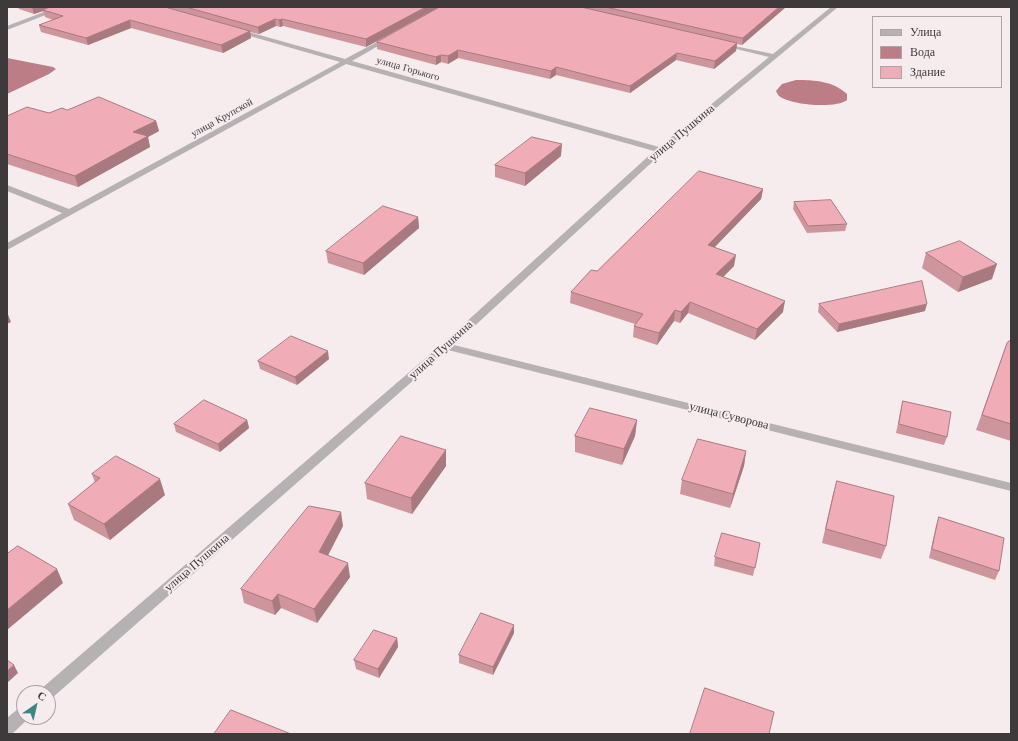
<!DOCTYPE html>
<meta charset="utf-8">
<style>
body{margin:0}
#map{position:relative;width:1018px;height:741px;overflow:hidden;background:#f6ebed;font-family:"Libre Baskerville",serif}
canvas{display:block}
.frame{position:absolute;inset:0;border:8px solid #3e3a3b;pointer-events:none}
.legend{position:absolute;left:872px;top:16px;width:130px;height:72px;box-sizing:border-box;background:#f6ebed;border:1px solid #aca4a6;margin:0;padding:5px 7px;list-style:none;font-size:12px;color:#3e3a3b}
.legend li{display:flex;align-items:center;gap:8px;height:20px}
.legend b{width:20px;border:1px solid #aca4a6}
.north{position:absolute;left:16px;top:685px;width:40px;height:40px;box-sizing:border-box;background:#f6ebed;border:1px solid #aca4a6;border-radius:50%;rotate:34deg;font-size:11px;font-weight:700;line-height:16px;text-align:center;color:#3e3a3b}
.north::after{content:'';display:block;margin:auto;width:14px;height:18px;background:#3e8681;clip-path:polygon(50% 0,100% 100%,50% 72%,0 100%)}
</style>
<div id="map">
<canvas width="1018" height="741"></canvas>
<div class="frame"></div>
<ul class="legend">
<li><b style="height:5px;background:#b6b1b2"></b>Улица</li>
<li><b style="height:11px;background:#bd7d87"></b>Вода</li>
<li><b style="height:11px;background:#f1adb7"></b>Здание</li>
</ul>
<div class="north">С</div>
</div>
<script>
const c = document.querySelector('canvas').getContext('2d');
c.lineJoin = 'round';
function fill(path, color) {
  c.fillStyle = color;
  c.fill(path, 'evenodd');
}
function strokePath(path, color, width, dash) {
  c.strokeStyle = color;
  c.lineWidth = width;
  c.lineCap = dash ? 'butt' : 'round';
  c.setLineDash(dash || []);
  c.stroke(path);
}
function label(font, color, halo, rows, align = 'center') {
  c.font = font + ' "Libre Baskerville",serif';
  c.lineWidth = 4;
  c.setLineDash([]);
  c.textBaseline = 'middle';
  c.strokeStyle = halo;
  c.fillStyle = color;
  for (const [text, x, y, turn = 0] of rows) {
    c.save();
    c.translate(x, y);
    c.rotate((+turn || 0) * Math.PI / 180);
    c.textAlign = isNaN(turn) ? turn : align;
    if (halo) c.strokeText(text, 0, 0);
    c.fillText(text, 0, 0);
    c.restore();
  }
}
fill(new Path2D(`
 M7,58l46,9 3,2 -7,5 -42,20z
 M796,80c19,0 37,1 51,14v6c-11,9 -57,5 -68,-4 -1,-1 -2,-3 -3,-5l6,-7z`), '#bd7d87');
fill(new Path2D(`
 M57,7h9l-59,23v-4z
 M831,7h7l-175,145 -209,193 557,138v8l-563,-141 -396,348 -4,1v-6h-9l3,-5 400,-344 212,-193 -308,-87 -339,186v-7l55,-30 -55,-22v-6l62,24 271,-147 -104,-30 -1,-1 3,-2 107,30 43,-23h4v2l-40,23 307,86 110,-90 -49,-12v-2l53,11z
 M24,706v11l5,1 -16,15 -6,1v-16l12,-10z`), '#b6b1b2');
fill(new Path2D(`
 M18,7h421l-73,40 -83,-21 -3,1 -4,-1 -17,8 -9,-2 1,6 -28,15 -92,-25 -43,17 -47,-13 -2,-7 14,-5 -8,-3 -2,-6 -9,3 -15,-5z
 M440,7h346l-44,38 -5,-1 -1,7 -22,18 -38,-9 -46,33 -74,-18 -6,4 -92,-21 -10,6 -7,-2 -5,3 -59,-16v-7z
 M67,110l89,11 3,10 -11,6 2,10 -72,40 -71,-23v-48l42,-3z
 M561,156l-36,30 -30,-9v-12z
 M763,189l-2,10 -47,49 20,18 -11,11 60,35 -28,28 -67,-27 -8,10 -6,-2 -17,24 -24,-8 1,-11 1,-2 -65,-21 1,-11 26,-21z
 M794,202l53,22 -2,7 -38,2 -14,-24z
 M418,217l1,11 -55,47 -36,-12 -2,-12z
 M926,253l66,26 -34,13 -36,-24z
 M819,304l106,7 -88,21 -19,-20z
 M1011,340v101l-35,-11 31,-87z
 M329,359l-32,26 -37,-16 -2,-8z
 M903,401l44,36 -3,8 -48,-12 5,-24z
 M247,420l2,8 -29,24 -44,-20 -2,-8z
 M637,420l-2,16 -13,29 -47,-13v-16z
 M446,450v16l-34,48 -45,-15 -2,-16z
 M746,451l-2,15 -14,42 -50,-14 2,-14z
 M92,474l73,21 -55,45 -36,-20 -6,-16 27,-21z
 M837,481l49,65 -5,13 -59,-16 11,-49z
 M939,517l60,54 -4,9 -66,-22 7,-32z
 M343,526l-15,29 22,22 -33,46 -36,-15 -6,7 -31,-12 -3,-14z
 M760,543l-7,33 -39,-10 1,-9z
 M514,625v8l-21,42 -34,-12v-8z
 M397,638l1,9 -19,31 -23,-9 -2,-9z`), '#cf959d');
fill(new Path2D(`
 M32,7h21l-10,3v1l-9,3z
 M426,7h13l-73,40v-8z
 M779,7h7l-44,38 1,-7z
 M275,19l1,7 -17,8 -1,-7z
 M282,19l1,7 -3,1 -1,-7z
 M130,20l1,8 -43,17 -2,-7z
 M250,31l1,7 -28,15 -2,-8z
 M737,43l-1,8 -22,18 1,-8z
 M458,50v8l-10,6v-8z
 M677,53l-1,7 -46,33v-7z
 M441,55v7l-5,3v-8z
 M556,67v8l-6,4 1,-8z
 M156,121l3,10 -11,6 2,10 -72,40 -3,-11 58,-44z
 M562,144l-1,12 -36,30v-13z
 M763,189l-2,10 -55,57 2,-11z
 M418,217l1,11 -55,47 -1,-12z
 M736,255l-2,11 -19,19 1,-11z
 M997,264l-5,15 -34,13 5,-15z
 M785,301l-2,11 -28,28 2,-11z
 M690,302l-2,11 -8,10 1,-11z
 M927,304l-2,7 -88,21 2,-8z
 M675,310l-1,11 -17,24 2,-12z
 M7,312l4,10 -4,2z
 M328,351l1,8 -32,26 -2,-8z
 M247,420l2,8 -29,24 -2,-8z
 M637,420l-2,16 -13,29 2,-16z
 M446,450v16l-34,48 -1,-16z
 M746,451l-2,15 -14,42 3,-14z
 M160,479l5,16 -55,45 -6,-16z
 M341,512l2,14 -21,41 -3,-15z
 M348,563l2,14 -33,46 -3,-14z
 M57,569l6,14 -56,47v-20z
 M278,594l3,14 -6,7 -3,-14z
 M514,625v8l-21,42v-8z
 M397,638l1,9 -19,31 -1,-9z
 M14,665l4,8 -11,10v-12z`), '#a97980');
const building = new Path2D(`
 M50,7h115l85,24 -29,14 -91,-25 -44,18 -47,-13 24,-9 -20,-6z
 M186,7h240l-60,32 -84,-20 -3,1 -4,-1 -17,8z
 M440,7h141l156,36 -22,18 -38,-8 -47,33 -74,-19 -5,4 -93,-21 -10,6 -7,-1 -5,2 -59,-15z
 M606,7h173l-36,31z
 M99,97l57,24 -23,11 15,4 -73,40 -68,-22v-38l20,-9 22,6 13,-5 5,2z
 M532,137l30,7 -37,29 -30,-8z
 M699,171l64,18 -55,56 28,10 -20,19 69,27 -28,28 -67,-27 -9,10 -6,-2 -16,23 -25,-7 9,-12 -72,-22 20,-22 6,1z
 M831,200l16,24 -39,2 -14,-24z
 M383,206l35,11 -55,46 -37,-12z
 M960,241l37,23 -34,13 -37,-24z
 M922,281l5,23 -88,20 -20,-20z
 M291,336l37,15 -33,26 -37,-16z
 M1011,340v84l-29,-9 25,-72z
 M204,400l43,20 -29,24 -44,-20z
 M903,401l48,11 -4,25 -48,-13z
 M590,408l47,12 -13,29 -49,-13z
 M401,436l45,14 -35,48 -46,-15z
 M698,439l48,12 -13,43 -51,-14z
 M116,456l44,23 -56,45 -36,-20 32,-26 -8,-4z
 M837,481l57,15 -8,50 -60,-17z
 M309,506l32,6 -22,40 29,11 -34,46 -36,-15 -6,7 -31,-12z
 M939,517l65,21 -5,33 -67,-22z
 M722,533l38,10 -5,25 -40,-11z
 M18,546l39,23 -50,41v-56z
 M481,613l33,12 -21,42 -34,-12z
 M374,630l23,8 -19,31 -24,-9z
 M7,660l7,5 -7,6z
 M705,688l69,24 -5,22h-79z
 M231,710l60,24h-77z`);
fill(building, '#f1adb7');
strokePath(building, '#a97980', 1);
label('10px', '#3e3a3b', '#f6ebed', [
 ["улица Горького",408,69,16],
 ["улица Крупской",222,118,-29]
]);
label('12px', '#3e3a3b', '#f6ebed', [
 ["улица Пушкина",682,133,-40],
 ["улица Пушкина",441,350,-42],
 ["улица Суворова",729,416,14],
 ["улица Пушкина",197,563,-41]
]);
</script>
